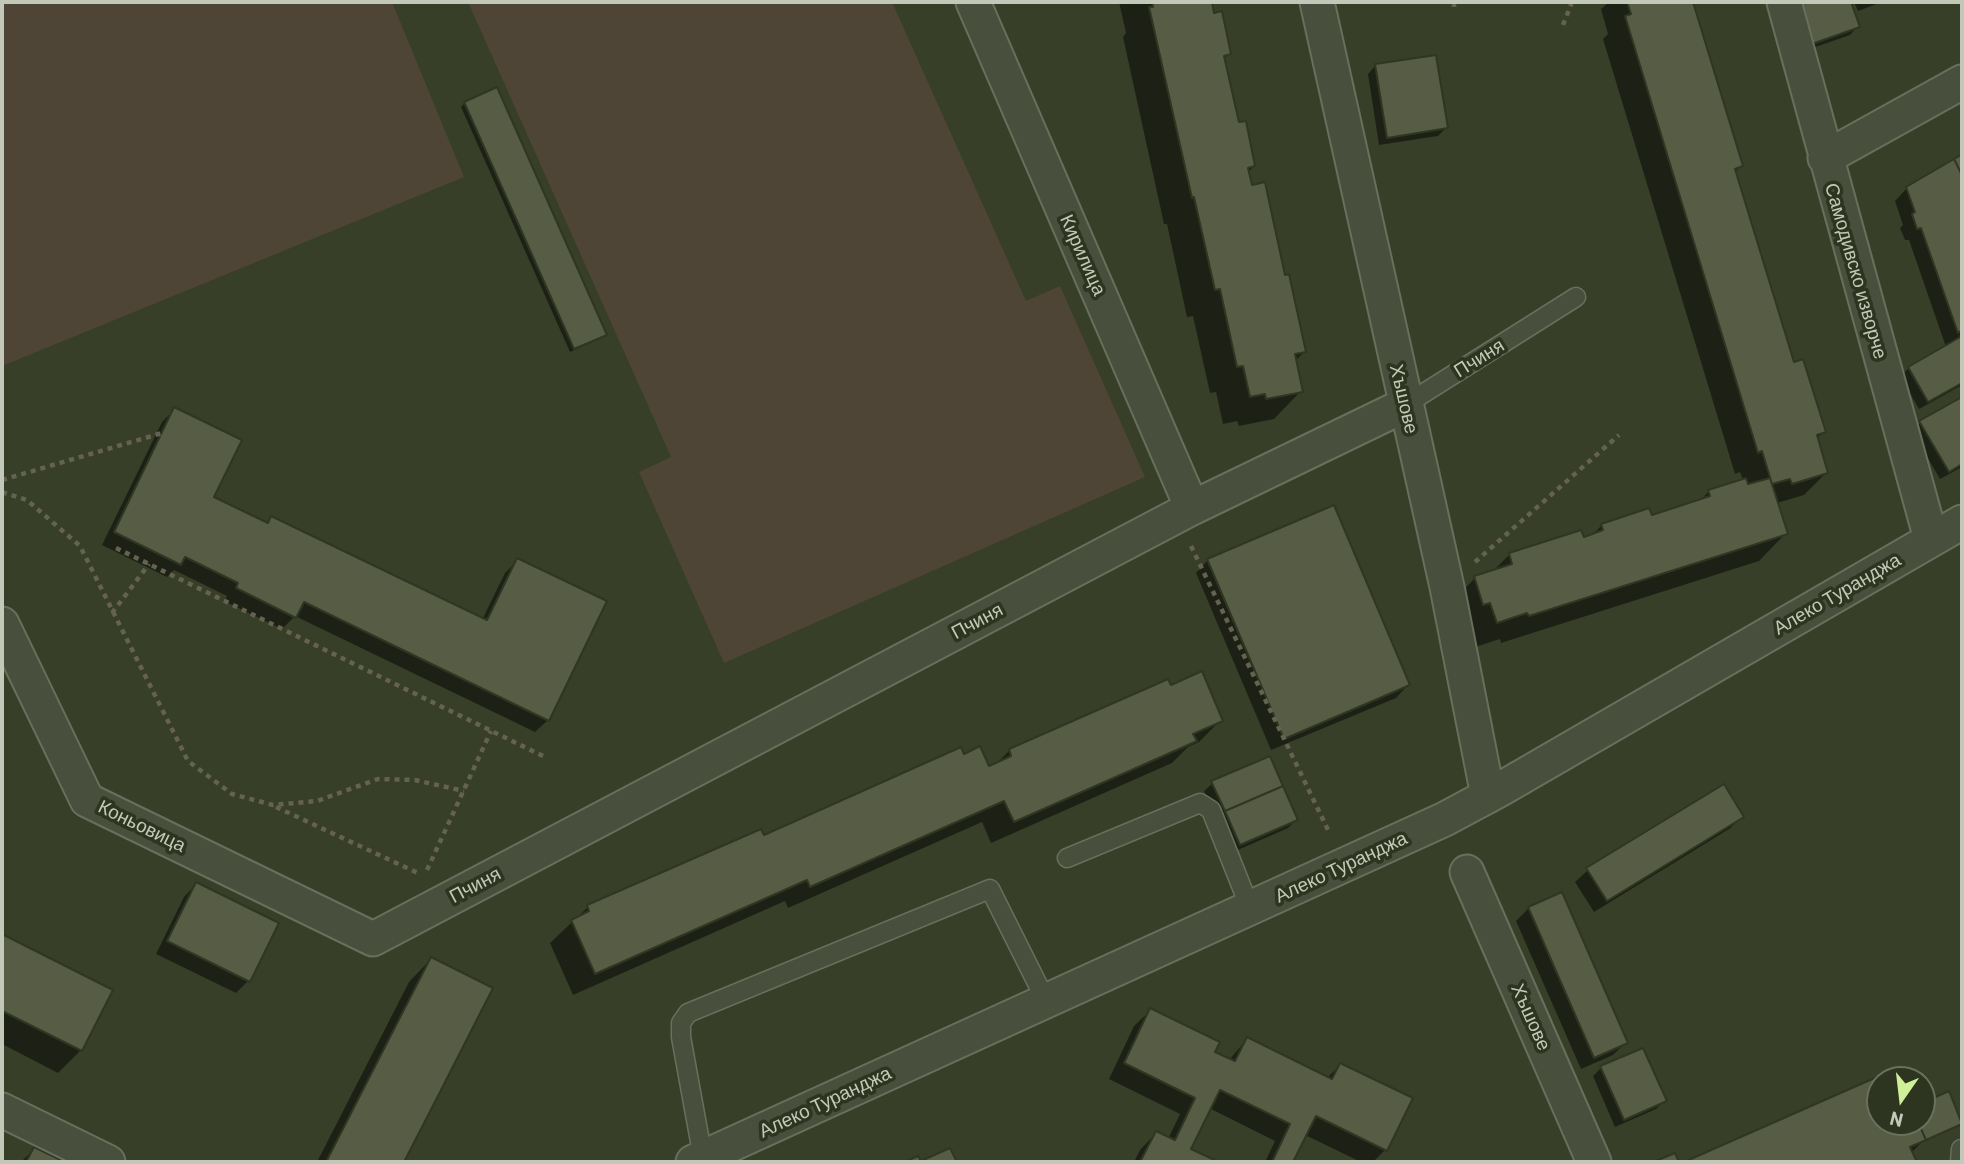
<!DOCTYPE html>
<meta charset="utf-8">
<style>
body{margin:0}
#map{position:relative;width:1964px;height:1164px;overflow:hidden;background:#373f28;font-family:Barlow,sans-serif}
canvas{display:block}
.frame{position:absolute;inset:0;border:4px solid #c3c9b8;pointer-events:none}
.north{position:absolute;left:1866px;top:1066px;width:70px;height:70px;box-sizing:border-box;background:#2d3420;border:2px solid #69705d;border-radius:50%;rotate:194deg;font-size:19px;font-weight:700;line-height:28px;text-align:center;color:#c3c9b8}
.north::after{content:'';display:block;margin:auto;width:24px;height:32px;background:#cff096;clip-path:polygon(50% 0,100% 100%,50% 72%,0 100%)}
</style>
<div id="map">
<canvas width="1964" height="1164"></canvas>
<div class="frame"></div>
<div class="north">N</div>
</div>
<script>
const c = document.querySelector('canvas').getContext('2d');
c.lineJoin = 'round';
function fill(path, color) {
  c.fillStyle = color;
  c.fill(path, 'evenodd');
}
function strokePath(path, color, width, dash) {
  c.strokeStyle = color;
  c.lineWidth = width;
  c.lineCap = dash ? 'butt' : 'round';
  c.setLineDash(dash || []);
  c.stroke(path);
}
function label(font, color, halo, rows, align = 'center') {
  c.font = font + ' Barlow,sans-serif';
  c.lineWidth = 7;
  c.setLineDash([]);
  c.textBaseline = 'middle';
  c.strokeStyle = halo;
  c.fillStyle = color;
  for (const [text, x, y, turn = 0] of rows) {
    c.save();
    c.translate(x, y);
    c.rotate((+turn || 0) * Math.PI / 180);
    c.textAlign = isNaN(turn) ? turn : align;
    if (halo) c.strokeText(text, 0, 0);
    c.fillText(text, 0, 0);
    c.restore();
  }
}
fill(new Path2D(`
 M2,2h390l72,175 -462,189z
 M468,2h424l134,299 34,-15 85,191 -421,186 -85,-191 32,-15z`), '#4e4536');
fill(new Path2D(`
 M1119,2h91l3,13 16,38 -6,7 14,64 17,42 -6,6 3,15 33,90 21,74 -10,10 6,30 -27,28 -35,7 -2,-5 -14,3 -7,-32 -6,1 -17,-77 -6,1 -20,-93h-3l-41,-187 3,-4z
 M1609,2h82l50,164 -6,6 58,192 31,68 -8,7 10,34 -22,22 -27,8 9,30 -27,28 -258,82 -1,-4 -31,10 -21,-43 27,-28 16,-5 18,-18 82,-19 11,-11 49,-8 48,-15 10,-11 34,-11 -3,-8 -5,2 -132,-435 5,-5 -7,-25z
 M1785,2h64l9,24 -8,9 -46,16z
 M1854,2h28l-24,9z
 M1376,65l70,63 -8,8 -59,9 -11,-71z
 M465,103l140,231 -4,4 -31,14 -109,-245z
 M1961,157l1,177 -3,2 3,2v47l-43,24 -19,-33 9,-8 37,-21 -37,-107h-4l-5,-12 3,-3 -8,-24 12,-13z
 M1962,399v68l-22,12 -28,-48 8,-8z
 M175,409l37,89 54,26 5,-6 211,102 23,-47 13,-13 30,160 -13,12 -240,-116 -13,13 -58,-28 3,-5 -53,-26 -7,7 -65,-32 60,-123z
 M1208,560l200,125 -12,13 -125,52 -75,-177z
 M1170,687l51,33 -22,22 -11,5 -16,16 -181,80 -9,-21 -194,86 -3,-7 -212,94 -23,-52 38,-36 375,-151 25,12 8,-4 14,-14z
 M1213,783l83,37 -8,8 -57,25 -27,-62z
 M1742,817l-13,12 -135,83 -19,-30 13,-12z
 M196,884l52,97 -12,12 -80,-39 28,-57z
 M1529,908l97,134 -13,13 -32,14 -65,-148z
 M2,936l109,54 -30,60 -23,23 -56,-29z
 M431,959l59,30 -87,173h-86l92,-180z
 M1151,1010l62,42 16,8 18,-21 80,39 13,-13 45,85 -12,12h-12l-56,-27 -14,27h-26l10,-21 -66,-33 -20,41 26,13h-81l6,-12 16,-17 12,6 12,-25 -71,-35 25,-53z
 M1601,1068l63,33 -8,8 -41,18 -22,-51z
 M1894,1071l4,9h-18v42h42v-17l39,18 -40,20 -10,10 4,9h-226z
 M34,1149l28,13h-41z`), '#0007');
const building = new Path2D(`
 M1152,2h60l2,11 8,-2 9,43 -7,2 15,66 7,-1 9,45 -7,2 4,17 13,-3 20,93 4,-1 17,78 -11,2 8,38 -37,7 -1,-5 -15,3 -7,-31 -6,1 -17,-78 -5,1 -21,-93 -2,1 -43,-191h4z
 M1627,2h66l50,164 -8,3 59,193 9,-3 23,73 -9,3 11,38 -36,11 -2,-5 -18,5 -10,-33 -4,2 -133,-437 6,-2z
 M1796,2h55l9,25 -48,17z
 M1436,55l12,73 -61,10 -12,-74z
 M497,87l110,248 -33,14 -110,-247z
 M1961,155l1,1v19l-8,-16z
 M1954,159l8,16v155l-4,3 -37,-105 -4,1 -5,-15 3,-2 -9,-25z
 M1962,336v47l-34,19 -20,-35z
 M1962,397v67l-13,8 -30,-51z
 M174,407l68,33 -28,57 54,26 3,-7 216,104 30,-62 90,43 -58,120 -245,-119 -8,16 -60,-30 2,-5 -53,-26 -4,8 -67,-33z
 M1746,478l2,6 22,-6 18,56 -259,82 -2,-3 -30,10 -7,-20 -7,2 -9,-29 38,-12 -3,-11 72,-23 3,7 19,-7 -2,-6 48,-16 3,7 58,-19 -2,-6z
 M1334,505l76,180 -126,54 -77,-180z
 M1202,671l21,50 -30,13 4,7 -183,81 -10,-21 -194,86 -3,-7 -212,94 -24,-54 18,-9 -2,-6 174,-76 3,6 197,-88 3,7 16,-8 9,20 22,-10 -2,-7 159,-70 3,6z
 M1270,756l13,30 -58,25 -14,-30z
 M1724,784l20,33 -137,84 -21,-33z
 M1283,786l15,34 -58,25 -15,-34z
 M196,882l83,41 -29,59 -83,-41z
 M1562,892l66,151 -34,15 -66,-151z
 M2,934l111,56 -31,61 -80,-40z
 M431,957l62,31 -54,106 -35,68h-78z
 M1150,1008l70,34 -5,10 20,9 12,-24 85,42 8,-16 73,35 -26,53 -71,-35 -23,46h-21l18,-38 -70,-34 -29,59 28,13h-79l16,-31 19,9 20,-42 -71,-35z
 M1643,1048l24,53 -43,19 -24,-54z
 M1895,1069l5,11h-20v42h38l8,18 -16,7 7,15h-233z
 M1949,1091l13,33 -36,16 -8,-18h4v-19z
 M34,1147l31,15h-39z
 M950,1148l7,14h-53l14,-6 3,5z
 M1675,1153l4,9h-26z`);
fill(building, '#565d44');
strokePath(building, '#2f3622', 2);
const lane = new Path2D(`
 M1405,405l171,-108
 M1067,858l133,-55 11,7 39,98
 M703,1158l-22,-121v-14l7,-10 302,-124 56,112
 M1960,1162l1,-13`);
const street = new Path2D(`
 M973,2l219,506
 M1317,2l130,585 41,209
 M1784,2l147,537
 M1825,158l137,-76
 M2,624l85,176 286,139 819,-431 213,-103
 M1467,872l127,290
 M2,1110l106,52
 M693,1162l752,-343 54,-29 463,-268`);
strokePath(lane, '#686f5c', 21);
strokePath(street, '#686f5c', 37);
strokePath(new Path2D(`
 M1454,2v5
 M1563,25l9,-23
 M2,480l160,-47
 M2,492l25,8 53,46 108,215 44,33 41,11 44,-4 61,-22 37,1 49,11
 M1191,546l139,288
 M116,548l431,210
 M1475,562l144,-127
 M112,613l37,-49
 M276,807l144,67
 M427,870l64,-139`), '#656251', 4.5, [5, 5]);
strokePath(lane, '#484f3c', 18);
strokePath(street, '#484f3c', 33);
label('19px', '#c3c9b8', '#2d3420', [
 ["Кирилица",1083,255,66],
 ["Самодивско изворче",1856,271,74],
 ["Пчиня",1479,358,-32],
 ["Хъшове",1404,399,77],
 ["Алеко Туранджа",1837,594,-30],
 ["Пчиня",977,621,-28],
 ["Коньовица",142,826,26],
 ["Алеко Туранджа",1341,867,-25],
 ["Пчиня",475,885,-28],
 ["Хъшове",1531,1017,66],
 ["Алеко Туранджа",825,1102,-25]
]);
</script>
